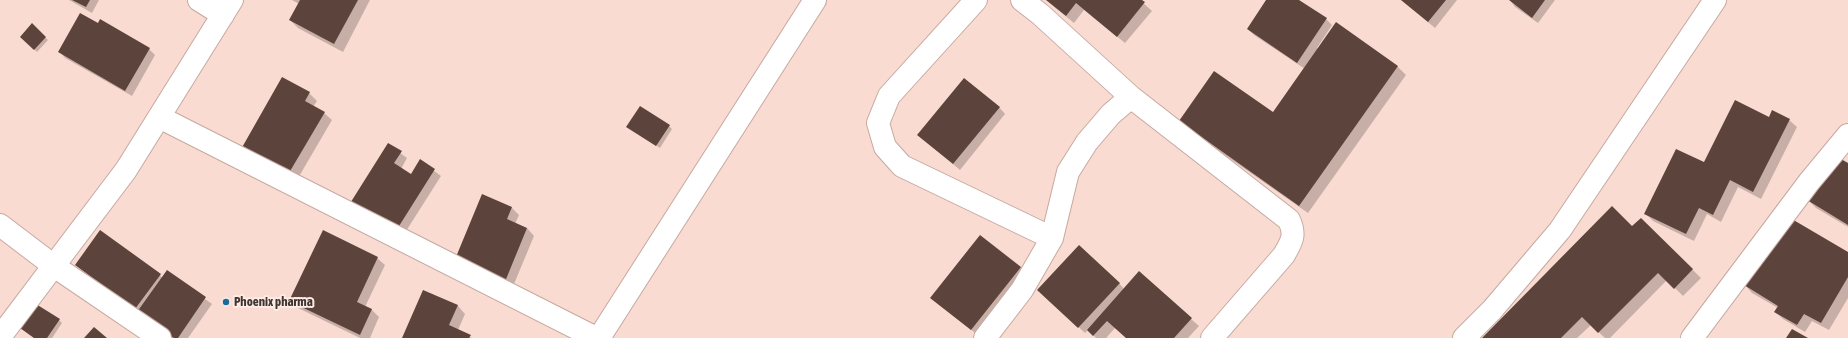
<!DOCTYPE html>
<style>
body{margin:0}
canvas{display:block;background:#f9dbd1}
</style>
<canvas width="1848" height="338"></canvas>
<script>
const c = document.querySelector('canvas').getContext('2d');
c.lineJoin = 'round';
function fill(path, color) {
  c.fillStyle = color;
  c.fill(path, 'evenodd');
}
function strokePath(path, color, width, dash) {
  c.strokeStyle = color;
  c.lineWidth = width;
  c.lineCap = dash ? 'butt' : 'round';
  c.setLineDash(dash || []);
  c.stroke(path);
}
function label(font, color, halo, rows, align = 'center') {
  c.font = font + ' "Asap Condensed",sans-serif';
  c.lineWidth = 4;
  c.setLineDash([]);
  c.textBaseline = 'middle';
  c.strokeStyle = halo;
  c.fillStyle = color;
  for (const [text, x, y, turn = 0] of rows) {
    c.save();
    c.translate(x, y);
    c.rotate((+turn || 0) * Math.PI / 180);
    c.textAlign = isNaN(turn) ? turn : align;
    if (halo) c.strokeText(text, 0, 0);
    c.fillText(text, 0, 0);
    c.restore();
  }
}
fill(new Path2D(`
 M69,0h30l-7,13z
 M292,0h78l-27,52 -45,-24 -8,-8 9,-16z
 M1046,0h94l12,11 -27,32 -41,-33 -10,13z
 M1267,0h30l29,19 6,6 -15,23 1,1 79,17 9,9 -98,138 -119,-83 -9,-9 93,-7 32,-45 -51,-34 -6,-6z
 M1401,0h56l-22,28z
 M1510,0h45l-17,23 -23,-16z
 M32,25l16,15 -11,12 -15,-16z
 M149,49l6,6 -23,41 -67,-38 -6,-7z
 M309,93l8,8 -4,6 11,6 8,7 -38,65 -46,-27z
 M999,107l6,7 -45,56 -41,-35z
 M1770,119l19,1 8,7 -36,72 -23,-12 -17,35 -14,-8 -13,27 -41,-20 -8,-8 59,-49z
 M669,126l3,3 -12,19 -30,-20z
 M388,144l19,14 -6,11 10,6 10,-14 20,15 -40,63z
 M1848,165v62l-32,-19 -8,-8z
 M511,207l8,8 -4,9 12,4 7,8 -25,60 -49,-20z
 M1641,219l60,59 -18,18 -16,-16 -57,58h-5l-14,-13 -14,13h-94l149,-110z
 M1848,253v45l-19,32 -17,-9 -7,11 -22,-13 -8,-7 3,-4 -26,-15 -7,-8z
 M377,258l8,7 -20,42 7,3 7,7 -9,21h-10l-62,-30 -8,-7z
 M76,265l84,10 2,3 5,-7 45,33 -24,34h-16l-28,-20 -6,-6z
 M1020,267l8,8 -48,62 -49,-39z
 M1119,283l5,6 67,30 8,7 -11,12h-62l-11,-10 -9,10h-10l-8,-8 -3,3 -40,-37z
 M424,291l34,15 7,8 -7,16 14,8h-69z
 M59,320l3,3 -10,15h-18l-13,-10z`), '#0003');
fill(new Path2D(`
 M72,0h18l-4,7z
 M300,0h58l-24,44 -45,-24z
 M1046,0h96l3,2 -28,35 -41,-34 -10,13z
 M1266,0h33l28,18 -30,45 -50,-34z
 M1401,0h45l-18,22z
 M1509,0h36l-13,18z
 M80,13l18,10 2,-4 50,29 -25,43 -67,-39z
 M1336,22l62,44 -99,140 -120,-85 35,-50 59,41z
 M32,23l14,14 -12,13 -14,-13z
 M282,77l28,15 -5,9 20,11 -39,66 -46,-27z
 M964,78l36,29 -47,57 -36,-29z
 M1735,100l34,17 3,-7 18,9 -37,73 -23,-12 -17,35 -14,-7 -13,26 -42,-20 32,-65 28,13z
 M640,106l30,19 -14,21 -30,-19z
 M388,143l14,8 -8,12 17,11 9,-15 15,10 -41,65 -45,-29z
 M1834,155l14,8v62l-41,-25z
 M482,194l30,13 -5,12 20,9 -25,61 -51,-20z
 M1612,206l20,20 9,-8 52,51 -19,20 -16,-16 -60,60 -16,-16 -21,21h-79z
 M1785,215l63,37v25l-27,46 -17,-9 -7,11 -23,-13 4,-6 -34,-21z
 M100,230l61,44 -26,35 -60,-44z
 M323,230l55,27 -21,45 15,7 -12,26 -71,-34z
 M980,235l41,32 -50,63 -41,-32z
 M1079,245l41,38 -42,45 -41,-38z
 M167,270l39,27 -28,41h-4l-37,-26z
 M1139,271l53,47 -18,20h-48l-19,-17 -14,15 -6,-6z
 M423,290l35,15 -9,20 22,10 -2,3h-67z
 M36,304l24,15 -13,19h-13l-14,-10z
 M94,327l13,11h-23z
 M1792,329l16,9h-22z`), '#5c443c');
const minor = new Path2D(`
 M199,0l24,15
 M976,0l-87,96 -11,27 7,24 17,19 150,72
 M1022,0l18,14 91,83
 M159,117l437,221
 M0,225l54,41 106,72
 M0,337l126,-167 106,-170
 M599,338l216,-338
 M985,338l37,-48 30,-52 16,-66 19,-30 24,-28 20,-17 158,123c7,15 3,21 -5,35l-72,83
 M1464,338l28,-28 68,-80 155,-230
 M1692,338l117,-156 39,-47`);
strokePath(minor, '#c6a9a0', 24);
strokePath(minor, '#fff', 22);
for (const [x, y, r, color] of [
 [226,302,4,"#1b6c9d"]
]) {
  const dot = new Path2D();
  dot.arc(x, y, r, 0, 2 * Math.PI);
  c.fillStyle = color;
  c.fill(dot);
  strokePath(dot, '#fdebe5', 1.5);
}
label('bold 13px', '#403430', '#fdebe5', [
 ["Phoenix pharma",234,302]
], 'left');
</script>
